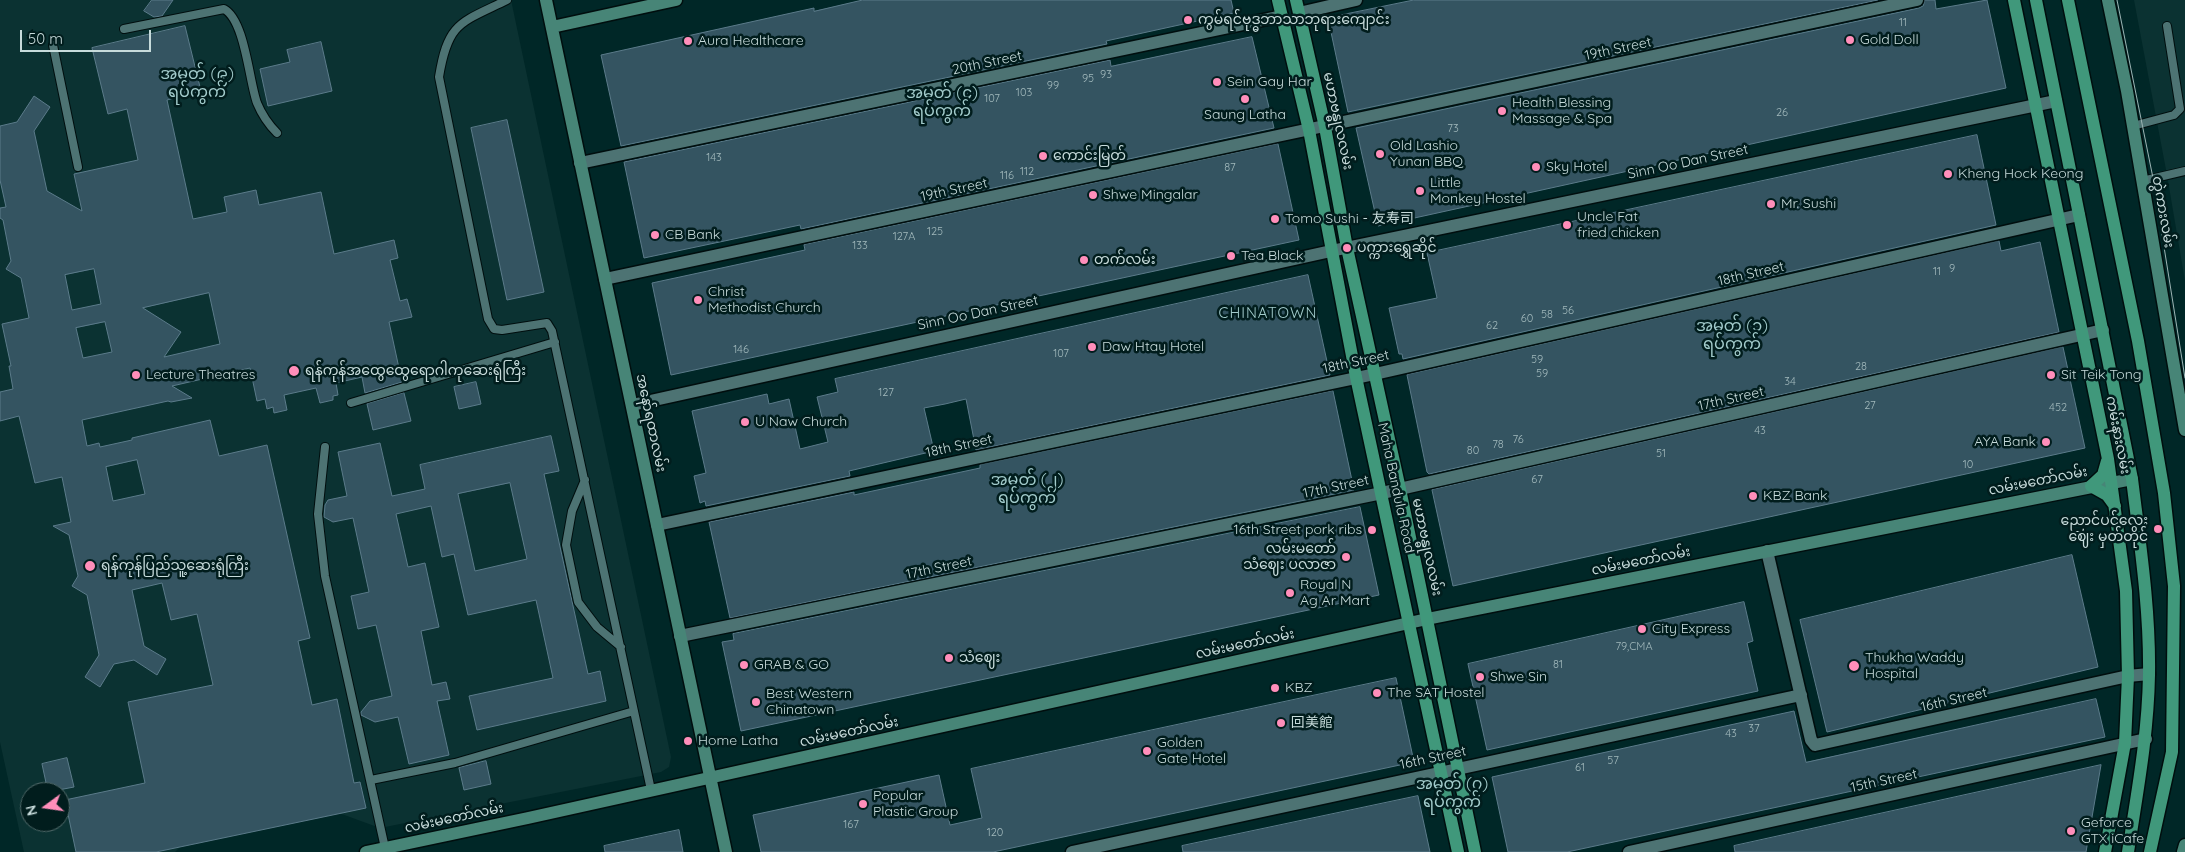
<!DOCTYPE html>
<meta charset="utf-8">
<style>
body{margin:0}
#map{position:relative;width:2185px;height:852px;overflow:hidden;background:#002727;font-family:Quicksand,sans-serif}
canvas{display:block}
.north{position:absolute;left:20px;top:782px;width:50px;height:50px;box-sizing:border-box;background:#011d1d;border:1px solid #506969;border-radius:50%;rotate:256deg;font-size:14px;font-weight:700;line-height:20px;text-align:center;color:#c7dbdb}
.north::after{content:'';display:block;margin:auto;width:18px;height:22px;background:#ff8eba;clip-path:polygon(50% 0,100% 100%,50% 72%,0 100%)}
.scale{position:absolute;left:20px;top:30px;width:131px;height:22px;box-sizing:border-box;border:2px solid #c7dbdb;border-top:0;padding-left:6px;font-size:15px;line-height:18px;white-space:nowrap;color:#c7dbdb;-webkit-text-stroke:4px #011d1d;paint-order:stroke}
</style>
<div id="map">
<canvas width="2185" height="852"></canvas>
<div class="north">N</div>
<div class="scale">50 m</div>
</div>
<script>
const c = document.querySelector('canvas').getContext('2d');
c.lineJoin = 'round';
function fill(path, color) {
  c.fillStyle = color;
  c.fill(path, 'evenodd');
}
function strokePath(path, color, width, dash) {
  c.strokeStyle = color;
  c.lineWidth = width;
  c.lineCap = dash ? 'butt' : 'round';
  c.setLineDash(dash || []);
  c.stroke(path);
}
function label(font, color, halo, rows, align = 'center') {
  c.font = font + ' Quicksand,"Noto Sans SC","Noto Sans Myanmar",sans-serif';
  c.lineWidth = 5;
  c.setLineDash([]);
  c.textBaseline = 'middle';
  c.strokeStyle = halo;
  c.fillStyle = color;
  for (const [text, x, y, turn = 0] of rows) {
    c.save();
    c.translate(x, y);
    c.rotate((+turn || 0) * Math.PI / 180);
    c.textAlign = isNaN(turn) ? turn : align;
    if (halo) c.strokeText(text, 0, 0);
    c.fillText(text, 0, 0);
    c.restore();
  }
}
fill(new Path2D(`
 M0,0h511l160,757 -2,10 -8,5 -281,56 -41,-15 -159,34 -5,5h-151l-24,-110zM30,792h30v30h-30z
 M2134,0h51v281l-18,-106z`), '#0b3232');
const building = new Path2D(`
 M152,0h21l-11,16 -8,1 -10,-6z
 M863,0h368l3,13 -128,28 1,3 -486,102 -20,-91 213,-47v3z
 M1414,0h464l-530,112 -20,-94z
 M1925,0h10l1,9 51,-9 19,88 -628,138 -22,-98 563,-120 4,-2z
 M185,26l16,65 -34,9 26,119 34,-7 -3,-15 32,-7 3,15 62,-13 13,62 60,-14 4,18 -8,2 10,41 7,-2 5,18 -23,5 13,60 -37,11 -3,-16 -26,6 2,12 -5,1v4l-13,3 -4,-15 -32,7 3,15 -13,3 -1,-6 -6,2 -2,-10 -8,2 -7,-33 -78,18 20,12 -21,4 -3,-1 -86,19 5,26 12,-3 1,4 32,-7v-2l78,-18 9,36 48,-11 43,193 -12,3 14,64 25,-6 17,84 6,-1 6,26 -210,44h-80l-11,-52 80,-17 -17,-81 85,-17 -16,-71 -26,6 -9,-37 -30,7 12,56 22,13 -9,16 -23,-15 -20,4 -14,23 -15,-10 14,-22 -12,-60 -15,-9 6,-10 -9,-41 -16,-9 18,-4 -9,-45 -27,6 -16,-67 -19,5v-29l13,-3 -4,-23h2l-9,-42 27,-6 -8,-40 -15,-9 5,-8 -8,-41 -3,-2v-10l6,-1 -6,-27v-54l17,-4 17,-26 16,11 -16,24 13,60 35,20 -8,-37 64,-14 -11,-51 -19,5 -16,-66zM94,269l7,35 -29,6 -7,-35zM209,293l11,51 -56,13 17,-25 -38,-24zM105,322l7,30 -29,6 -7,-30zM137,460l8,34 -32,7 -7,-34z
 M1252,37l22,91 -473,101 -1,-4 -156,33 -20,-96 486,-102 1,6z
 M321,42l11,49 -64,15 -8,-37 30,-7 -3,-12z
 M507,120l37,172 -37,8 -36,-172z
 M1977,135l19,90 -593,134 -1,-5h-3l-10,-46 48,-10 -10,-45z
 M1278,144l21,96 -628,135 -19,-92 153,-33 -1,-5z
 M1999,241l2,10 39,-9 19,90 -630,142 -2,-2 -20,-97z
 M1308,275l22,100 -354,75 -10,-51 -21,5 -21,4 10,43 -85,20 1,5 -144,30 -1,-5 -5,2 -6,-27 12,-3 -14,-62 75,-17 2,10 20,-5 11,50 28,-7 -11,-45 21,-5 -3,-13z
 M2063,347l22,101 -632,138 -21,-96z
 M476,382l5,22 -22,5 -5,-22z
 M1333,391l21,99 -624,128 -21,-96 145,-30v3l126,-27v-3z
 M404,393l7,28 -38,9 -6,-26z
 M551,436l8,35 -15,3 44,200 12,-3 6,30 -129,29 -8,-34 84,-18 -17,-78 -68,15 -14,-61 -12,3 -11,-51 -35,8 12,53 17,-4 14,64 -18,4 11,54 14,-3 4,17 -13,2 12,54 -40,9 -11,-47 -23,5 -14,-7v-3l9,-11 22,-5 -16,-71 -18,4 -7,-33 18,-4 -16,-74 -20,4 -9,-5 1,-12 3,-5 19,-4 -9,-44 42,-9 12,53 33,-7 -5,-24zM510,483l17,76 -52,12 -17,-77z
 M1360,507l19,88 -638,136 -19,-89 12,-2 -1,-6z
 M2072,555l26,112 -271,65 -27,-112z
 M1744,602l9,39 -6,2 11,48 -271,59 -19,-86z
 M1396,678l18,84 -421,90h-232l-8,-37 186,-40 11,50 32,-7 -11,-49z
 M2096,699l9,38 -538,115h-59l-16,-75 302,-66 12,51z
 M67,758l7,29 -26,5 -6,-28z
 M486,761l5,23 -27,6 -5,-22z
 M2101,765l-15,87h-351l-1,-6z
 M1418,796l12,56h-247l-1,-6z
 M679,830l4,22h-78l-1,-6z`);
fill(building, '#345461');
strokePath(building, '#5b7b8a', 1);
const service = new Path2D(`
 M507,0c-47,23 -59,22 -68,77l49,242 6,10 8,1 45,-7 5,8 99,459
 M124,29l100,-20c21,11 25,72 33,94 5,12 11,21 20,30
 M53,45l25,122
 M2133,126l41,-11 6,-6 -13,-83
 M2142,181l43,-10
 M351,403l204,-61
 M325,447l-7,67 7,62 60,272
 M585,480l-13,31 -6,34 12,57 19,25 24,20
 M371,780l84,-17 179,-52`);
const minor = new Path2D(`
 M1299,13l57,-13
 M580,163l702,-147
 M605,279l1312,-279
 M632,405l699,-154 725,-150
 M657,525l718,-151 704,-159
 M1767,551l44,189 4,5 313,-69 21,-2
 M680,636l702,-143 721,-163
 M1072,852l729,-157
 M1629,852l517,-113`);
const secondary = new Path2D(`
 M546,0l180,852
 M2108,0l19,91 58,339
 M552,27l124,-27
 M366,852l162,-34 899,-199 705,-140
 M2183,852l2,-7`);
const primary = new Path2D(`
 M1278,0l31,130 47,247 102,475
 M1296,0l29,127 22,121 53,241 75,363
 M2014,0l94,459 18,132 2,85 -3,67 -20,109
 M2036,0l96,479c8,65 18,130 17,196 -1,60 -12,118 -21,177
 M2068,0l70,341 26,152 10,93 -2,166 -22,100
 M2107,461l-4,14 -12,11 16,9 8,11`);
strokePath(service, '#000e0e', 10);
strokePath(minor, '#000e0e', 15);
strokePath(secondary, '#000e0e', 15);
strokePath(primary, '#000e0e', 15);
strokePath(service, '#4d7373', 8);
strokePath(minor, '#4d7373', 12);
strokePath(secondary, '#478577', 12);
strokePath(primary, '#40987b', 12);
strokePath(new Path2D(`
 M2117,0l36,178 32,200`), '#9db5b5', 1);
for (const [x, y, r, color] of [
 [1188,20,5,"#ff8eba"],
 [1850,40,5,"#ff8eba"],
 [688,41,5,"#ff8eba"],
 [1217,82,5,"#ff8eba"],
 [1245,99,5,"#ff8eba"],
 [1502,111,5,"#ff8eba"],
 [1380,154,5,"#ff8eba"],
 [1043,156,5,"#ff8eba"],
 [1536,167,5,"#ff8eba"],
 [1948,174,5,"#ff8eba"],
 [1420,191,5,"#ff8eba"],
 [1093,195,5,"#ff8eba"],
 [1771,204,5,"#ff8eba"],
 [1275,219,5,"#ff8eba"],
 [1567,225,5,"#ff8eba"],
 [655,235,5,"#ff8eba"],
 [1347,248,5,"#ff8eba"],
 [1231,256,5,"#ff8eba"],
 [1084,260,5,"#ff8eba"],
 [698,300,5,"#ff8eba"],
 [1092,347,5,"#ff8eba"],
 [294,371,6,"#ff8eba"],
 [136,375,5,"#ff8eba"],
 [2051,375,5,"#ff8eba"],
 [745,422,5,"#ff8eba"],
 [2046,442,5,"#ff8eba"],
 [1753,496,5,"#ff8eba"],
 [2158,529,5,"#ff8eba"],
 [1372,530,5,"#ff8eba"],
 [1346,557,5,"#ff8eba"],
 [90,566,6,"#ff8eba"],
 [1290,593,5,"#ff8eba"],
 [1642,629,5,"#ff8eba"],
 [949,658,5,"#ff8eba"],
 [744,665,5,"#ff8eba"],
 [1854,666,6,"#ff8eba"],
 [1480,677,5,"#ff8eba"],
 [1275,688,5,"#ff8eba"],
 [1377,693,5,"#ff8eba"],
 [756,702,5,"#ff8eba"],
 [1281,723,5,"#ff8eba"],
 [688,741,5,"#ff8eba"],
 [1147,751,5,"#ff8eba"],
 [863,804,5,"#ff8eba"],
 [2071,831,5,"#ff8eba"]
]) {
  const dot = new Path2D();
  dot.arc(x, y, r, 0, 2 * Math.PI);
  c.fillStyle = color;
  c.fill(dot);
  strokePath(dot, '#011d1d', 2);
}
label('11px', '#a2b9bc', null, [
 ["11",1903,23],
 ["93",1106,75],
 ["95",1088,79],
 ["99",1053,86],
 ["103",1024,93],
 ["107",992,99],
 ["26",1782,113],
 ["73",1453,129],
 ["143",714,158],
 ["87",1230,168],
 ["112",1027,172],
 ["116",1007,176],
 ["125",935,232],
 ["127A",904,237],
 ["133",860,246],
 ["9",1952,269],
 ["11",1937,272],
 ["56",1568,311],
 ["58",1547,315],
 ["60",1527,319],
 ["62",1492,326],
 ["146",741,350],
 ["107",1061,354],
 ["59",1537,360],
 ["28",1861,367],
 ["59",1542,374],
 ["34",1790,382],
 ["127",886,393],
 ["27",1870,406],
 ["452",2058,408],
 ["43",1760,431],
 ["76",1518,440],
 ["78",1498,445],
 ["80",1473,451],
 ["51",1661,454],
 ["10",1968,465],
 ["67",1537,480],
 ["79,CMA",1634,647],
 ["81",1558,665],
 ["37",1754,729],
 ["43",1731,734],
 ["57",1613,761],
 ["61",1580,768],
 ["167",851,825],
 ["120",995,833]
]);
label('14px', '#c7dbdb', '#011d1d', [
 ["ကွမ်ရင်ဗုဒ္ဓဘာသာဘုရားကျောင်း",1198,20],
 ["Gold Doll",1860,40],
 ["Aura Healthcare",698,41],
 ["Sein Gay Har",1227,82],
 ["Health Blessing",1512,103],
 ["Massage & Spa",1512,119],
 ["Saung Latha",1245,115,"center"],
 ["Old Lashio",1390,146],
 ["Yunan BBQ",1390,162],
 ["ကောင်းမြတ်",1053,156],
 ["Sky Hotel",1546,167],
 ["Kheng Hock Keong",1958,174],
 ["Little",1430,183],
 ["Monkey Hostel",1430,199],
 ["Shwe Mingalar",1103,195],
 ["Mr. Sushi",1781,204],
 ["Uncle Fat",1577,217],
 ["fried chicken",1577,233],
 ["Tomo Sushi - 友寿司",1285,219],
 ["CB Bank",665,235],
 ["ပက္ကားရွှေဆိုင်",1357,248],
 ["Tea Black",1241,256],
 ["တက်လမ်း",1094,260],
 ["Christ",708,292],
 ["Methodist Church",708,308],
 ["Daw Htay Hotel",1102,347],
 ["ရန်ကုန်အထွေထွေရောဂါကုဆေးရုံကြီး",305,371],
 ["Lecture Theatres",146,375],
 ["Sit Teik Tong",2061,375],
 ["U Naw Church",755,422],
 ["AYA Bank",2036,442,"right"],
 ["KBZ Bank",1763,496],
 ["ညောင်ပင်လေး",2148,521,"right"],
 ["ဈေး မှတ်တိုင်",2148,537,"right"],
 ["16th Street pork ribs",1362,530,"right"],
 ["လမ်းမတော်",1336,549,"right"],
 ["သံဈေး ပလာဇာ",1336,565,"right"],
 ["ရန်ကုန်ပြည်သူ့ဆေးရုံကြီး",101,566],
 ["Royal N",1300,585],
 ["Ag Ar Mart",1300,601],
 ["City Express",1652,629],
 ["သံဈေး",959,658],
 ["Thukha Waddy",1865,658],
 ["Hospital",1865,674],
 ["GRAB & GO",754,665],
 ["Shwe Sin",1490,677],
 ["KBZ",1285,688],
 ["The SAT Hostel",1387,693],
 ["Best Western",766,694],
 ["Chinatown",766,710],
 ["回美館",1291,723],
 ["Home Latha",698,741],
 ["Golden",1157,743],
 ["Gate Hotel",1157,759],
 ["Popular",873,796],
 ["Plastic Group",873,812],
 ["Geforce",2081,823],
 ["GTX iCafe",2081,839]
], 'left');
label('14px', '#c7dbdb', '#011d1d', [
 ["19th Street",1618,49,-12],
 ["20th Street",987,63,-12],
 ["မဟာဗန္ဓုလလမ်း",1338,121,78],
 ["Sinn Oo Dan Street",1688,162,-12],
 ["19th Street",954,190,-12],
 ["တွဲကားလမ်း",2163,212,80],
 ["18th Street",1751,274,-13],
 ["Sinn Oo Dan Street",978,313,-12],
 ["18th Street",1356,362,-12],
 ["17th Street",1731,399,-13],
 ["အနော်ရထာလမ်း",651,423,78],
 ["ကမ်းနားလမ်း",2118,435,79],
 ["18th Street",959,446,-12],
 ["လမ်းမတော်လမ်း",2038,481,-11],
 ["17th Street",1336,487,-12],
 ["Maha Bandula Road",1396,488,78],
 ["မဟာဗန္ဓုလလမ်း",1427,547,78],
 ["လမ်းမတော်လမ်း",1641,561,-11],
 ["17th Street",939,568,-12],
 ["လမ်းမတော်လမ်း",1245,644,-12],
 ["16th Street",1954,700,-13],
 ["လမ်းမတော်လမ်း",849,732,-12],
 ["16th Street",1433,758,-12],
 ["15th Street",1884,781,-12],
 ["လမ်းမတော်လမ်း",454,818,-12]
]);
c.letterSpacing = '1px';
label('15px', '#a2cbcb', '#011d1d', [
 ["CHINATOWN",1268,313]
]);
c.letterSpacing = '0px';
label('16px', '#a2cbcb', '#011d1d', [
 ["အမှတ် (၉)",197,74],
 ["ရပ်ကွက်",197,92],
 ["အမှတ် (၄)",942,93],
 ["ရပ်ကွက်",942,111],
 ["အမှတ် (၁)",1732,326],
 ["ရပ်ကွက်",1732,344],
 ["အမှတ် (၂)",1027,480],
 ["ရပ်ကွက်",1027,498],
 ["အမှတ် (၇)",1452,784],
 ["ရပ်ကွက်",1452,802]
]);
</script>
